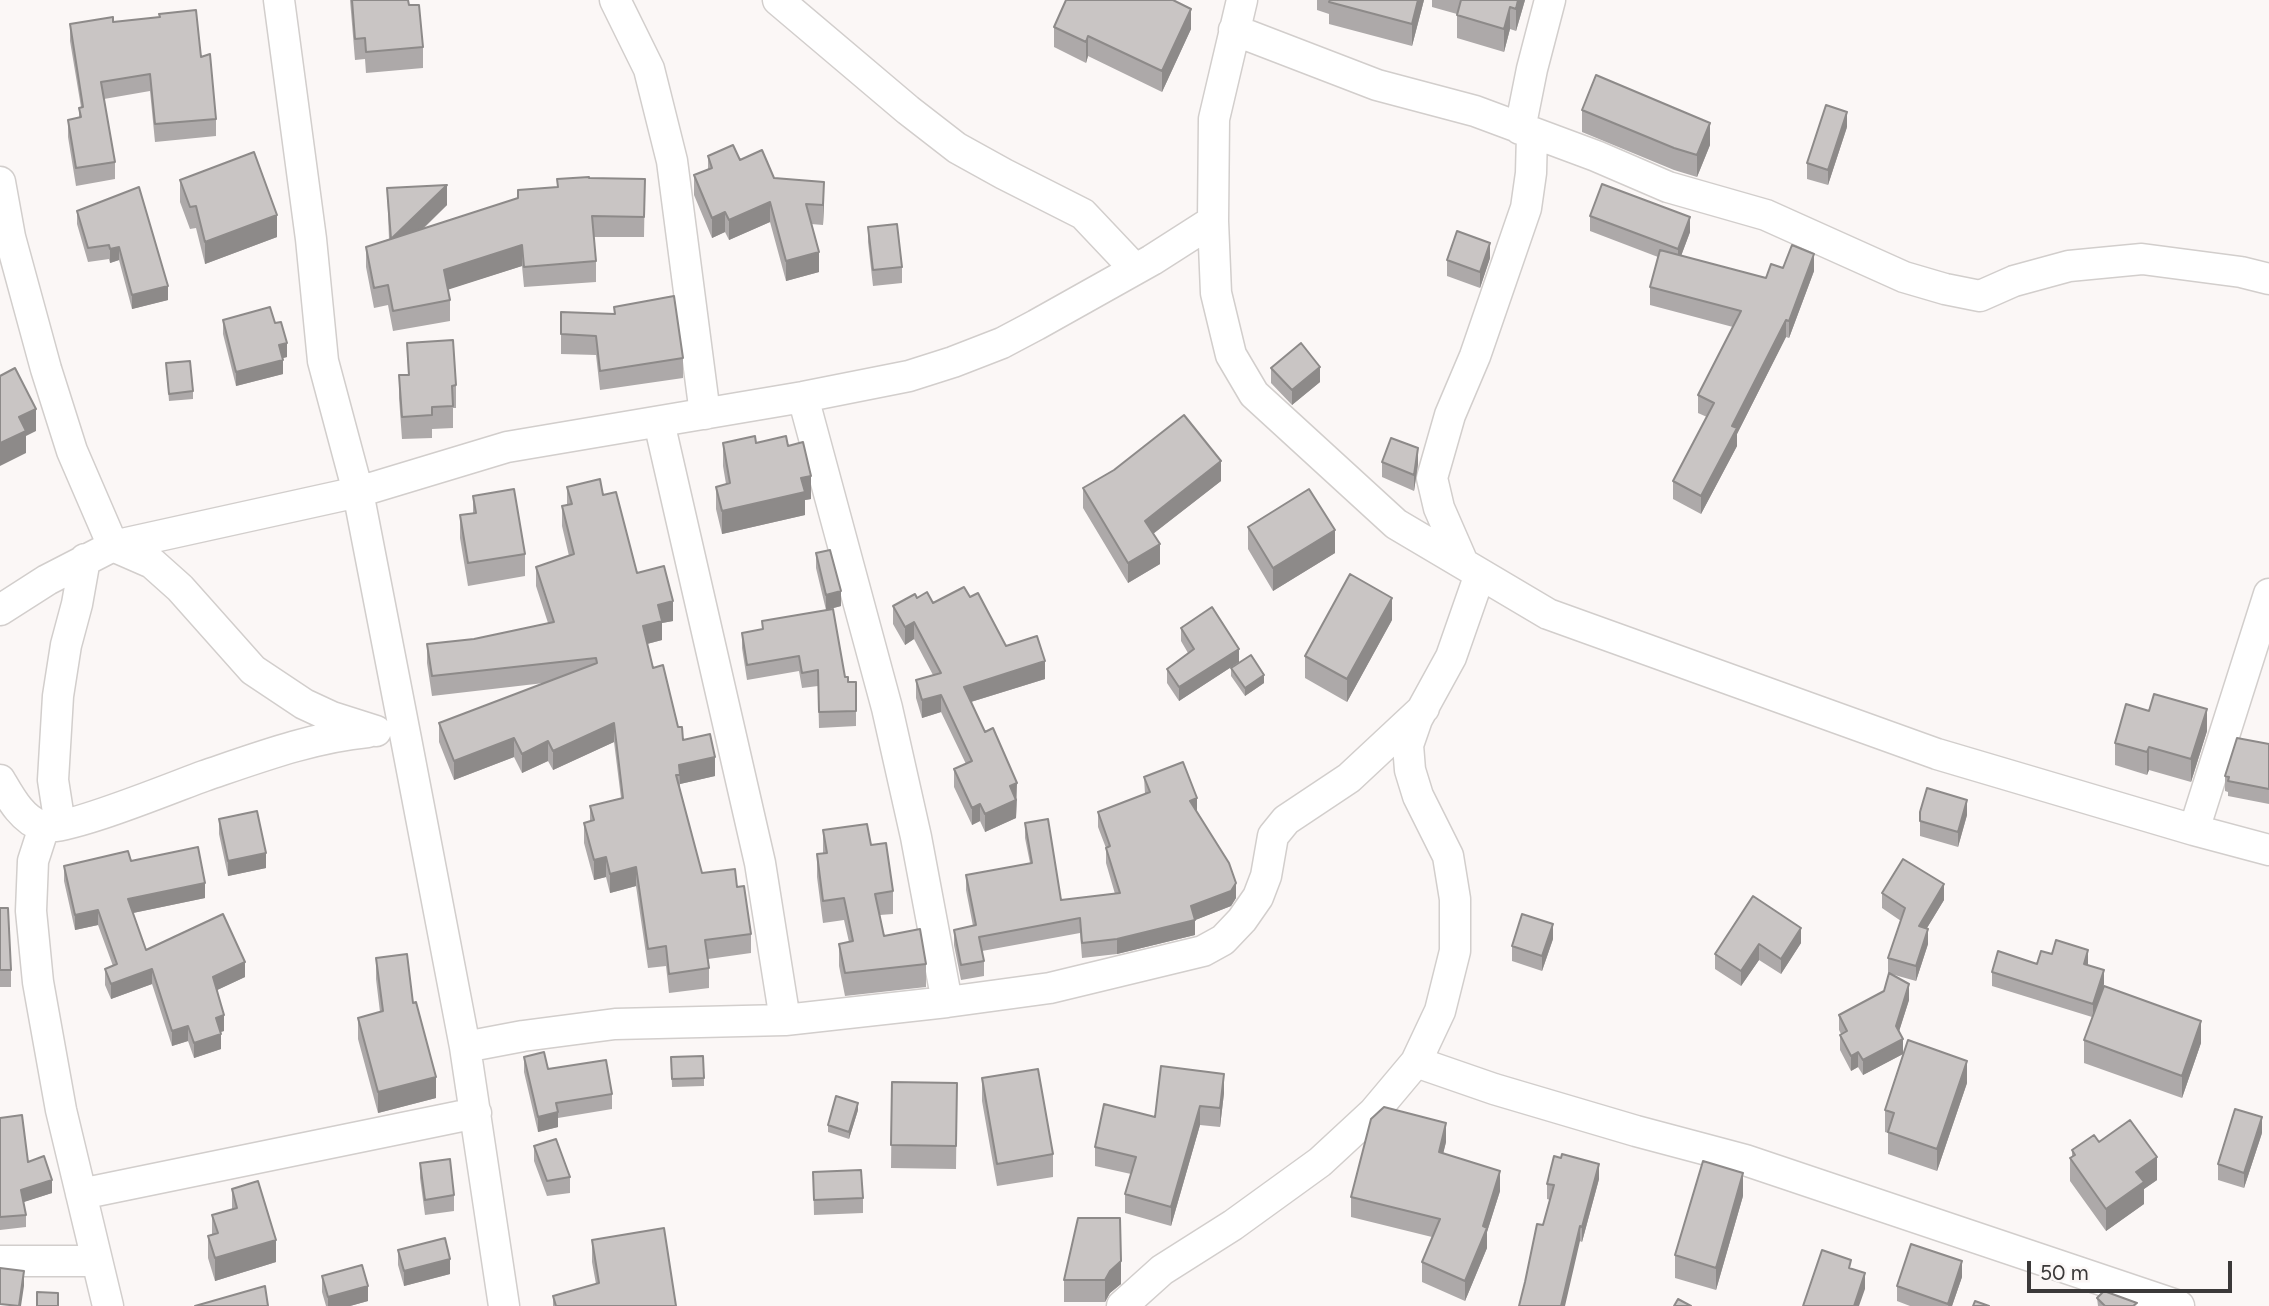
<!DOCTYPE html>
<style>
body{margin:0}
#map{position:relative;width:2269px;height:1306px;overflow:hidden;background:#fbf7f6;font-family:Figtree,sans-serif}
canvas{display:block}
.scale{position:absolute;left:2027px;top:1261px;width:205px;height:32px;box-sizing:border-box;border:4px solid #3b3939;border-top:0;padding-left:9px;font-size:21px;line-height:24px;white-space:nowrap;color:#3b3939;-webkit-text-stroke:5px #fbf7f6;paint-order:stroke}
</style>
<div id="map">
<canvas width="2269" height="1306"></canvas>
<div class="scale">50 m</div>
</div>
<script>
const c = document.querySelector('canvas').getContext('2d');
c.lineJoin = 'round';
function strokePath(path, color, width, dash) {
  c.strokeStyle = color;
  c.lineWidth = width;
  c.lineCap = dash ? 'butt' : 'round';
  c.setLineDash(dash || []);
  c.stroke(path);
}
function fill(path, color) {
  c.fillStyle = color;
  c.fill(path, 'evenodd');
}
const minor = new Path2D(`
 M279,0l32,239 12,122 35,131 48,247 59,308 39,259
 M615,0l34,69 23,92 33,253
 M778,0l130,110 49,38 47,26 79,40 52,55
 M1242,0l-28,119 -1,102 3,72 15,62 23,39 142,130 152,90 389,140 257,76 75,20
 M1234,30l143,55 98,26 121,45 72,31 98,28 138,62 41,12 35,7 34,-15 55,-15 73,-7 99,13 28,7
 M1520,129l12,-60 18,-69
 M0,182l10,55 36,132 26,82 41,95 39,17 28,25 73,82 51,34 28,13 44,14
 M803,397l84,311 29,129 31,165
 M659,422l101,441 25,157
 M1463,563l-24,-55 -7,-30 18,-63 25,-59 51,-148 5,-35 1,-39
 M0,610l47,-30 66,-34 245,-54 149,-45 296,-50 106,-21 44,-14 49,-19 34,-18 116,-65 61,-39
 M0,780c10,17 22,40 42,46 21,7 134,-40 162,-50 53,-18 109,-39 164,-44
 M60,825l-7,-45 5,-84 8,-51 11,-41 8,-45
 M44,827l-11,34 -2,50 7,71 23,128 47,196
 M2194,830l75,-236
 M465,1047l58,-11 92,-12 170,-4 162,-18 103,-14 153,-37 20,-11 19,-20 16,-23 8,-21 7,-40 13,-16 63,-42 75,-70
 M1416,1062l78,27 142,42 109,29 434,146
 M81,1194l395,-81
 M0,1261h97
 M1122,1306l40,-36 71,-45 87,-63 54,-50 42,-50 24,-51 15,-60v-52l-7,-43 -30,-60 -8,-26 -2,-25 9,-26 34,-62 29,-83`);
strokePath(minor, '#d2cecc', 33);
strokePath(minor, '#fff', 30);
fill(new Path2D(`
 M350,0h58l1,5 14,42v21l-57,5 -1,-14 -10,1z
 M1317,0h107l-12,46 -83,-22v-10l-12,-4z
 M1432,0h93l-9,31 -6,-2 -6,23 -47,-14v-24l-25,-7z
 M113,22l88,35 15,62v17l-61,6 -5,-51 -46,8 11,63v17l-39,7 -8,-49v-17l11,-2v-10l2,-1 -11,-66v-17z
 M1054,27l137,2 -29,63 -74,-36 -2,7 -32,-16z
 M1582,110l128,35 -13,32 -23,-7 -92,-38z
 M1847,127l-19,58 -21,-6v-16z
 M708,156l32,4 34,18 50,24 -1,23 -12,-1 8,48 -33,9 -16,-59 -41,18 -4,-8 -13,6 -18,-43v-20l14,-6z
 M589,178l56,1 -1,58h-50l2,24v21l-72,5 -2,-21 -74,23 2,11v21l-57,10 -5,-26 -14,3 -8,-41v-20l23,-8 -2,-51 60,17 -23,23 94,-30v-8l39,-3v-8z
 M180,180l97,57 -72,27 -9,-36 -6,1 -10,-27z
 M139,187l29,113 -36,9 -13,-49 -9,3 -1,-4 -21,3 -11,-38v-13z
 M1590,216l100,16 -9,24 85,22 17,-10 31,3 -25,67 -3,-1 -49,97v12l-36,68 -28,-15v-18l34,-64 -9,-4v-18l35,-68 -83,-22v-18l8,-30 -68,-26z
 M868,227l34,40v16l-29,3 -5,-44z
 M1490,258l-10,30 -33,-12v-16z
 M614,307l69,51v20l-83,12 -4,-35 -35,-1v-42l53,2z
 M223,320l52,3 12,34 -4,1v16l-47,12 -13,-52z
 M407,343l49,42v23h-3v20l-21,1v9l-30,1 -3,-41v-23h9z
 M166,363l27,28v8l-24,2z
 M1271,368l49,14 -28,23 -21,-22z
 M723,443h33l32,3 23,53 -6,1v15l-83,19 -6,-25v-22l10,-3 -3,-18z
 M1382,462l36,2 -4,27 -32,-14z
 M1221,481l-68,53 7,30 -32,19 -45,-75v-20z
 M567,487l36,8 34,78 36,48 -11,2v17l-15,4 6,24 30,72 32,36 -35,8v5l22,84 35,14 14,47v19l-43,6 1,9v20l-40,5 -3,-27 -18,2 -12,-82 -26,7 -4,-16 -12,3 -10,-37v-20l6,-2v-15l31,-8 -7,-56 -61,28 -5,-9 -26,12 -8,-16 -60,23 -15,-38v-19l105,-40 -112,13 -5,-33v-19l47,-5 74,-16 -12,-37v-19l33,-11 -7,-30v-20l5,-1z
 M473,496l52,58v22l-57,10 -8,-48v-23l13,-2z
 M1248,527l87,26 -62,38 -25,-42z
 M816,553l25,53 -15,4 -10,-42z
 M970,597l36,49 39,33 -74,23 46,99 -1,17 -31,14 -5,-11 -8,4 -18,-38v-18l12,-5 -25,-52 -19,6 -6,-20v-18l17,-5 -19,-36 -9,6 -12,-21v-18l24,-8 16,5z
 M1392,620l-45,82 -42,-24v-22z
 M762,621l83,56 3,5h8v44l-37,2 -1,-42 -16,2 -3,-17 -52,9 -5,-32v-15l20,-4z
 M1181,628l58,34 -60,39 -12,-18v-14l21,-16 -7,-12z
 M1231,668l33,15 -19,13 -14,-20z
 M2149,711l58,20 -16,51 -42,-12 -2,5 -32,-10v-22z
 M2269,744v60l-41,-8v-4l-3,-1v-15z
 M1144,777l53,36 39,85 -5,8 -36,14v15l-78,19 -35,4 -2,-25 -98,18 2,10v15l-23,4 -7,-35v-15l19,-4 -7,-36v-15l64,-12 -5,-25v-15l36,77 54,-6 -9,-31v-15l-8,-21v-15l47,-18z
 M1920,812l47,3 -9,32 -38,-11z
 M219,819l47,49 -38,8 -9,-42z
 M823,830l48,15 22,46v23l-13,1 4,21 42,28v23l-81,9 -6,-30v-22l10,-2 -5,-22 -21,3 -6,-46v-23l6,-1z
 M131,861l74,37 -72,15 13,37 99,27 -28,13 7,41 -3,1v17l-27,9 -6,-17 -16,5 -20,-62 -41,15 -6,-14v-16l8,-3 -15,-41 -23,5 -11,-49v-15z
 M1882,893l62,7 -17,28 1,16 -12,37 -25,-7 18,26 -10,31 4,23 -40,21 -5,-8 -7,4 -11,-21v-15l1,-1 -2,-4v-15l45,-24 5,-17h-1v-16l13,-37 -19,-13z
 M1753,896l48,47 -20,31 -22,-14 -18,26 -26,-17v-15z
 M0,908l11,62v17h-11z
 M1553,939l-11,32 -30,-10v-15z
 M376,958l37,45 23,95 -58,15 -20,-74v-21l22,-6 -4,-33z
 M2037,964l51,1 16,19 -3,11 100,48 -19,55 -98,-35v-23l8,-23 -100,-31v-14z
 M524,1057l24,12 64,25v15l-54,9v9l-20,5 -14,-60z
 M671,1057l33,21v8l-32,1z
 M982,1078l71,76v23l-56,9 -15,-85z
 M892,1082l65,1 -1,86 -65,-1z
 M1967,1083l-30,88 -49,-17v-21l-3,-1v-22z
 M1224,1093l-4,34 -20,-2 -29,101 -46,-13v-19l6,-20 -36,-8v-19l60,-30z
 M858,1110l-9,29 -21,-7v-7z
 M0,1118l28,44 24,31 -29,9 3,13v12l-26,3z
 M2262,1133l-18,55 -26,-8v-16z
 M1446,1142l-3,11 57,38 -13,41v16l-22,53 -43,-19v-20l10,-25 -81,-20v-20z
 M2099,1142l58,38 -13,9v15l-38,27 -36,-50v-23l2,-1v-7z
 M534,1146l36,31v16l-23,3 -13,-35z
 M420,1163l34,32v16l-29,4 -5,-37z
 M813,1172l50,26v15l-49,2z
 M1599,1179l-17,63 -39,-17 7,-25 -3,-1v-15z
 M232,1189l44,73 -61,19 -7,-23v-22l4,-1v-20l20,-6z
 M1743,1196l-27,94 -41,-12v-23z
 M1078,1218l43,66 -11,9 -5,9h-41v-22z
 M592,1240l84,66h-123v-10l43,-12 -4,-22z
 M398,1250l52,24 -46,12 -6,-21z
 M322,1276l46,25 -18,5h-24l-4,-14z
 M1962,1277l-10,29h-42l-13,-5v-15z
 M2097,1298l40,8h-39z`), '#ada9a9');
fill(new Path2D(`
 M1418,0h6l-12,46v-22z
 M1518,0h7l-9,31v-22z
 M1510,7v22l-6,23v-23z
 M1191,9v20l-29,63v-21z
 M1088,36v20l-2,7v-21z
 M1847,112v15l-19,58v-15z
 M1710,123v22l-13,32v-22z
 M824,182v20l-1,23v-20z
 M447,185v20l-56,54v-20z
 M770,202v20l-41,18v-20z
 M725,212v20l-13,6v-20z
 M277,215v22l-72,27v-22z
 M1690,217v15l-12,32v-15z
 M1490,243v15l-10,30v-16z
 M522,245v21l-78,25v-21z
 M119,247v13l-9,3v-14z
 M819,252v20l-33,9v-20z
 M1814,254v17l-25,67v-17z
 M168,286v14l-36,9v-14z
 M1786,320v17l-49,97v12l-36,68v-18l31,-70z
 M287,343v14l-8,2v-14z
 M283,360v14l-47,12v-14z
 M1320,367v15l-28,23v-15z
 M36,409v22l-10,5v17l-26,13v-23l19,-26z
 M1418,448v16l-4,27v-16z
 M1221,461v20l-76,59v-19z
 M811,476v23l-6,1v15l-83,19v-23l79,-33z
 M1335,530v23l-62,38v-23z
 M1160,544v20l-32,19v-20z
 M841,591v15l-15,4v-15z
 M1392,598v22l-45,82v-23z
 M673,601v20l-11,2v17l-19,5v-19l15,-21z
 M914,622v17l-9,6v-18z
 M1239,649v13l-60,39v-14z
 M1045,661v18l-81,25v-17z
 M1264,675v8l-19,13v-8z
 M941,695v17l-19,6v-18z
 M2207,709v22l-16,51v-23z
 M614,723v19l-61,28v-19z
 M514,738v19l-60,23v-19z
 M548,741v20l-26,12v-19z
 M2149,747v23l-2,5v-23z
 M715,757v19l-35,8 -1,-19z
 M1017,783l-1,35 -31,14v-18l25,-28z
 M1197,798v15l-7,-12z
 M1967,800v15l-9,32v-15z
 M980,804v17l-8,4v-17z
 M266,853v15l-38,8v-15z
 M606,857v20l-12,3v-20z
 M636,867v19l-26,7v-19z
 M205,883v15l-77,16v-15z
 M1236,883v15l-5,8 -38,15 2,-1v15l-78,19v-15l74,-33z
 M1944,884v16l-25,41v-15z
 M98,910v15l-23,5v-15z
 M1553,924v15l-11,32v-15z
 M1801,928v15l-20,31v-15z
 M1928,929v15l-12,37v-15z
 M1759,944v16l-18,26v-15z
 M2088,950v14l-4,14v-14z
 M245,962v15l-32,15v-15z
 M152,969v15l-41,15v-15z
 M2104,970v14l-11,34v-14z
 M1909,984v16l-13,41v-15z
 M224,1015v16l-8,2v-15z
 M2201,1021v22l-19,55v-22z
 M188,1026v15l-16,5v-15z
 M221,1034v15l-27,9v-15z
 M1903,1039v15l-40,21v-15z
 M1858,1052v15l-7,4v-15z
 M1967,1061v22l-30,88v-22z
 M1224,1074v19l-4,34v-19z
 M436,1077v21l-58,15v-21z
 M858,1103v7l-9,29v-7z
 M1200,1106v19l-29,101v-19z
 M558,1112v15l-20,5v-15z
 M2262,1117v16l-18,55v-15z
 M1446,1123v19l-7,29v-19z
 M2157,1157v23l-13,9v15l-38,27v-22l30,-37z
 M1599,1164v15l-17,63v-15z
 M1500,1171v20l-13,41v16l-22,53v-20z
 M1743,1173v23l-27,94v-22z
 M52,1180v13l-31,10v-13z
 M1580,1226v15l-15,65h-4z
 M276,1240v22l-61,19v-23z
 M450,1259v15l-46,12v-15z
 M1121,1261v23l-11,9 -5,9v-22l5,-9z
 M1962,1261v16l-10,29h-4z
 M24,1271v15l-3,20h-2z
 M1865,1273v16l-6,17h-5z
 M368,1286v15l-18,5h-22v-9z`), '#8d8a89');
const building = new Path2D(`
 M352,0h56l1,5h10l4,42 -57,5 -1,-14 -10,1z
 M1066,0h107l18,9 -29,62 -74,-35 -2,6 -32,-15z
 M1330,0h88l-6,24 -83,-22z
 M1461,0h57l-2,9 -6,-2 -6,22 -47,-14z
 M196,10l5,47 9,-3 6,65 -61,5 -5,-50 -49,8 14,80 -39,6 -8,-48 13,-3 -2,-9 4,-1 -13,-83 43,-7v5l47,-5 -1,-3z
 M1596,75l114,48 -13,32 -23,-7 -92,-38z
 M1826,105l21,7 -19,58 -21,-7z
 M733,145l7,15 22,-10 12,28 50,4 -1,23 -17,-1 13,48 -33,9 -16,-59 -41,18 -4,-8 -13,6 -18,-43 18,-7 -4,-12z
 M254,152l23,63 -72,27 -9,-36 -6,1 -10,-27z
 M589,177v1l56,1 -1,38 -52,-1 4,45 -72,6 -2,-22 -78,25 6,30 -57,11 -5,-26 -14,3 -8,-41 25,-8 -4,-51 60,-3 -56,54 127,-41v-8l40,-3 -1,-8z
 M1602,184l88,33 -12,32 -88,-33z
 M139,187l29,99 -36,9 -13,-48 -9,2 -1,-4 -21,3 -11,-37z
 M897,224l5,43 -29,3 -5,-43z
 M1457,231l33,12 -10,29 -33,-12z
 M1792,245l22,9 -25,67 -3,-1 -54,106 5,2 -36,68 -28,-15 41,-78 -16,-8 43,-84 -91,-24 10,-37 106,28 5,-14 12,4z
 M674,296l9,62 -83,13 -4,-35 -35,-2v-22l54,2 -1,-7z
 M270,307l5,16 6,-1 6,21 -8,2 4,15 -47,12 -13,-52z
 M453,340l3,45 -4,1 1,20 -21,1v8l-30,2 -3,-42h10l-2,-32z
 M1301,343l19,24 -28,23 -21,-22z
 M190,361l3,30 -24,3 -3,-31z
 M15,368l21,41 -17,8 7,14 -26,12v-67z
 M1184,415l37,46 -76,60 15,23 -32,19 -45,-75 31,-18z
 M755,436l1,7 30,-7 2,10 15,-4 8,34 -10,2 4,14 -83,19 -6,-24 14,-4 -7,-40z
 M1391,438l27,10 -4,27 -32,-13z
 M600,479l3,16 13,-3 21,81 27,-7 9,35 -15,4 4,16 -19,5 10,42 10,-3 15,62h4l1,13 27,-6 5,23 -36,8 1,10h-4l26,98 33,-4 2,18 7,-1 7,48 -46,6 4,28 -40,6 -3,-28 -18,3 -12,-82 -26,7 -4,-17 -12,3 -10,-37 10,-3 -4,-14 33,-8 -9,-75 -61,28 -5,-10 -26,13 -8,-16 -60,23 -15,-38 158,-60 -1,-5 -164,18 -5,-32 47,-5 80,-17 -18,-55 38,-13 -12,-48 10,-2 -5,-17z
 M514,489l11,65 -57,9 -8,-48 16,-2 -3,-17z
 M1309,489l26,41 -62,38 -25,-41z
 M830,550l11,41 -15,4 -10,-42z
 M1350,574l42,24 -45,81 -42,-23z
 M964,587l6,10 8,-4 28,53 31,-10 8,25 -81,26 21,45 8,-4 24,55 -7,3 6,14 -31,14 -5,-10 -8,4 -18,-39 18,-8 -31,-66 -19,5 -6,-20 25,-7 -27,-51 -9,5 -12,-21 22,-12 2,4 10,-6 6,11z
 M1212,607l27,42 -60,38 -12,-18 27,-20 -13,-21z
 M833,609l12,68h3v5h8v29l-37,1 -1,-42 -16,3 -3,-17 -52,9 -5,-32 21,-4 -1,-8z
 M1251,655l13,20 -19,13 -14,-20z
 M2154,694l53,15 -16,50 -42,-12 -2,5 -32,-9 11,-39 23,7z
 M2237,738l32,6v45l-41,-8 1,-4 -4,-1z
 M1183,762l14,36 -7,3 39,62 7,20 -5,8 -40,15 4,14 -78,19 -35,4 -2,-25 -101,19 5,24 -23,4 -7,-35 22,-5 -10,-50 66,-12 -7,-40 23,-4 13,81 59,-7 -14,-45 4,-2 -12,-34 52,-20 -6,-15z
 M1927,788l40,12 -9,32 -38,-11v-9z
 M257,811l9,42 -38,8 -9,-42z
 M867,824l4,21 15,-2 7,48 -18,3 9,42 36,-7 6,35 -81,9 -6,-29 14,-3 -9,-43 -21,3 -6,-47 10,-1 -4,-23z
 M198,847l7,36 -77,16 18,51 77,-36 22,48 -32,15 11,38 -8,3 5,16 -27,9 -6,-17 -16,5 -20,-62 -41,15 -6,-15 12,-5 -19,-54 -23,5 -11,-49 64,-15 3,10z
 M1903,859l41,25 -25,42 9,3 -12,37 -28,-8 17,-50 -23,-15z
 M1753,896l48,32 -20,31 -22,-15 -18,27 -26,-17z
 M0,908h8l3,62h-11z
 M1522,914l31,10 -11,32 -30,-10z
 M2056,940l32,10 -4,14 20,6 -11,34 -101,-32 6,-21 39,13 4,-13 11,3z
 M407,954l6,49 3,-1 20,75 -58,15 -20,-74 25,-7 -7,-53z
 M1889,973l20,11 -13,42 7,13 -40,21 -5,-8 -7,4 -11,-21 7,-4 -8,-16 45,-24z
 M2104,986l97,35 -19,55 -98,-36z
 M1908,1040l59,21 -30,88 -49,-17 6,-19 -9,-3z
 M544,1052l4,17 58,-9 6,34 -56,9 2,9 -20,5 -14,-60z
 M703,1056l1,22 -32,1 -1,-22z
 M1161,1066l63,8 -4,34 -20,-2 -29,101 -46,-13 11,-37 -41,-10 9,-43 51,13z
 M1038,1069l15,85 -56,10 -15,-86z
 M892,1082l65,1 -1,63 -65,-1z
 M836,1096l22,7 -9,29 -21,-7z
 M1384,1107l62,16 -7,29 61,19 -17,55 4,2 -22,53 -43,-19 18,-43 -89,-22 20,-78z
 M2235,1109l27,8 -18,56 -26,-9z
 M22,1115l6,47 16,-6 8,24 -31,10 5,25 -26,2v-99z
 M2130,1120l27,37 -21,15 8,10 -38,27 -36,-51 5,-3 -3,-5 22,-15 5,7z
 M556,1139l14,38 -23,4 -13,-35z
 M1562,1154l37,10 -17,63 -2,-1 -19,80h-42l6,-24 12,-58 6,1 11,-40 -7,-1 7,-28 7,2z
 M450,1159l4,36 -29,5 -5,-37z
 M1703,1161l40,12 -27,95 -41,-13z
 M861,1170l2,28 -49,2 -1,-28z
 M258,1181l18,59 -61,18 -7,-22 10,-3 -6,-18 25,-7 -5,-19z
 M1078,1218h42l1,43 -11,10 -5,9h-41z
 M664,1228l12,78h-120l-3,-10 46,-13 -7,-43z
 M445,1238l5,21 -46,12 -6,-21z
 M1911,1244l51,17 -14,43 -51,-18z
 M1822,1250l29,10 -2,8 16,5 -11,33h-51z
 M362,1265l6,21 -40,11 -6,-21z
 M0,1268l24,3 -5,35 -19,-2z
 M265,1286l3,20h-73z
 M2104,1291l33,12 -4,3h-28l-8,-8z
 M37,1292l21,1v13h-21z
 M1678,1299l13,7h-17z
 M1975,1301l14,5h-16z`);
fill(building, '#c9c5c4');
strokePath(building, '#8d8a89', 2);
</script>
